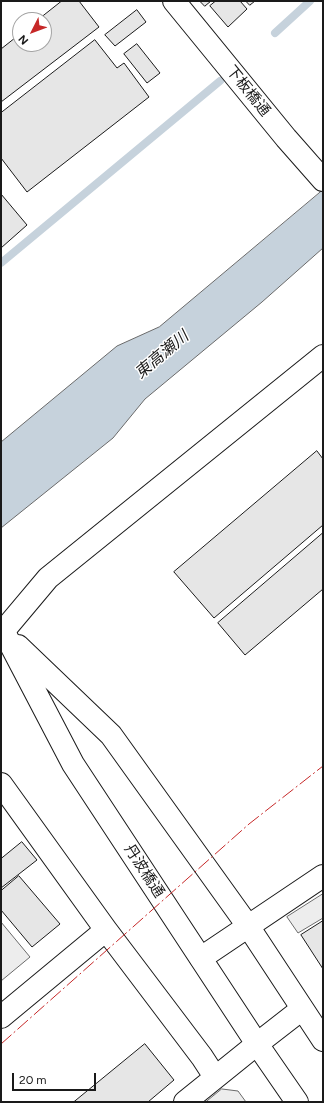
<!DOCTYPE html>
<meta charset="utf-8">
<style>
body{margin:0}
#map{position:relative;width:324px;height:1103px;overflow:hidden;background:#fff;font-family:Figtree,sans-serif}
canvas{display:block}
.frame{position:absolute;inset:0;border:2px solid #1a1a1a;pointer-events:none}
.north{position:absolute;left:12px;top:12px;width:40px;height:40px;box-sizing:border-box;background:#fff;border:1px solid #a3a3a3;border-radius:50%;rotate:228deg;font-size:11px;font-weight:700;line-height:16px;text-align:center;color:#1a1a1a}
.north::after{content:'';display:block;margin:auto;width:14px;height:18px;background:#c62828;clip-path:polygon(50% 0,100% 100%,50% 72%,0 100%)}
.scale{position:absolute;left:12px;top:1073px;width:84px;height:18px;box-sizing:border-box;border:2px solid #1a1a1a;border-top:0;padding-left:5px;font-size:12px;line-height:14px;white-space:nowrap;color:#1a1a1a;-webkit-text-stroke:3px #fff;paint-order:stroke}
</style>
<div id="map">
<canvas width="324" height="1103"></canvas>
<div class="frame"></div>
<div class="north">N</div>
<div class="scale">20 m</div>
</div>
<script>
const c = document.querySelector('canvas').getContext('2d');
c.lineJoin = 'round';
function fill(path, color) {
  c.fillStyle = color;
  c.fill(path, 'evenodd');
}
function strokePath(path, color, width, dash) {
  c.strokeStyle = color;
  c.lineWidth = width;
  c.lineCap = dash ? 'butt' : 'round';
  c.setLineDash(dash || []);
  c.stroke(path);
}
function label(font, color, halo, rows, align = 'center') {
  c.font = font + ' Figtree,"Noto Sans JP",sans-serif';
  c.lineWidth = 3;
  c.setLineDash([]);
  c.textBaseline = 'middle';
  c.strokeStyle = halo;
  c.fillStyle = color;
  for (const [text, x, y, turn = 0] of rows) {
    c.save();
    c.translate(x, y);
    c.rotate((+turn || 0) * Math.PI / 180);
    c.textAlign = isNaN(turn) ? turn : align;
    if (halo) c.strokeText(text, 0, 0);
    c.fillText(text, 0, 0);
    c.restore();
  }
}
const parking = new Path2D(`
 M323,894v24l-25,15 -11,-16z
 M1,922l29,35 -29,24z
 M222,1089l16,2 8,11h-40z`);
fill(parking, '#ededed');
strokePath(parking, '#6a6a6a', 1);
const water = new Path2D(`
 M323,190v58l-61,54 -117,97 -32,39 -112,90v-86l116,-96 42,-19z`);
fill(water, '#c6d2dc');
strokePath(water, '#6a6a6a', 1);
strokePath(new Path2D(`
 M275,33l35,-32
 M1,263l219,-182`), '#c6d2dc', 8);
const building = new Path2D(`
 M62,1h17l20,26 -98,75v-53l19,-15v10h24v-24h-6z
 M200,1h11l-6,5z
 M216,1h24l7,8 -19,18 -18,-21z
 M246,1h9l-5,4z
 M137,10l9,12 -31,24 -10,-11z
 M95,40l22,28 7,-5 25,34 -122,95 -26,-34v-45z
 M137,44l23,29 -13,10 -23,-29z
 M1,194l26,31 -26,23z
 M317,451l6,8v66l-109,93 -40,-46z
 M323,533v56l-78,66 -27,-32z
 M22,842l15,18 -36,28v-29z
 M19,876l41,48 -28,23 -31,-37v-19z
 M323,921v48l-22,-34z
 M145,1044l29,36 -26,22h-74z`);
fill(building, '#e6e6e6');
strokePath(building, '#1a1a1a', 1);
const street = new Path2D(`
 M174,1l112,137 37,42
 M1,634l47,-56 275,-222
 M1,784l105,146
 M201,958l122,-82
 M1,1017l105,-87 96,127 13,20
 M185,1102l72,-58 45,-35`);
const secondary = new Path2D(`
 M4,632l69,132 184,280 40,58
 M18,646l93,89 137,191 75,114`);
strokePath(street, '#1a1a1a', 24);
strokePath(secondary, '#1a1a1a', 24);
strokePath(street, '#fff', 22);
strokePath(secondary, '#fff', 22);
strokePath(new Path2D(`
 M1,1044l248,-220 74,-58`), '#c62828', 1, [14, 3, 2, 3]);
label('15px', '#1a1a1a', '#fff', [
 ["下板橋通",248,91,51],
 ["丹波橋通",144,871,57]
]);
label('italic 16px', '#1a1a1a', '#fff', [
 ["東高瀬川",162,355,-40]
]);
</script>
